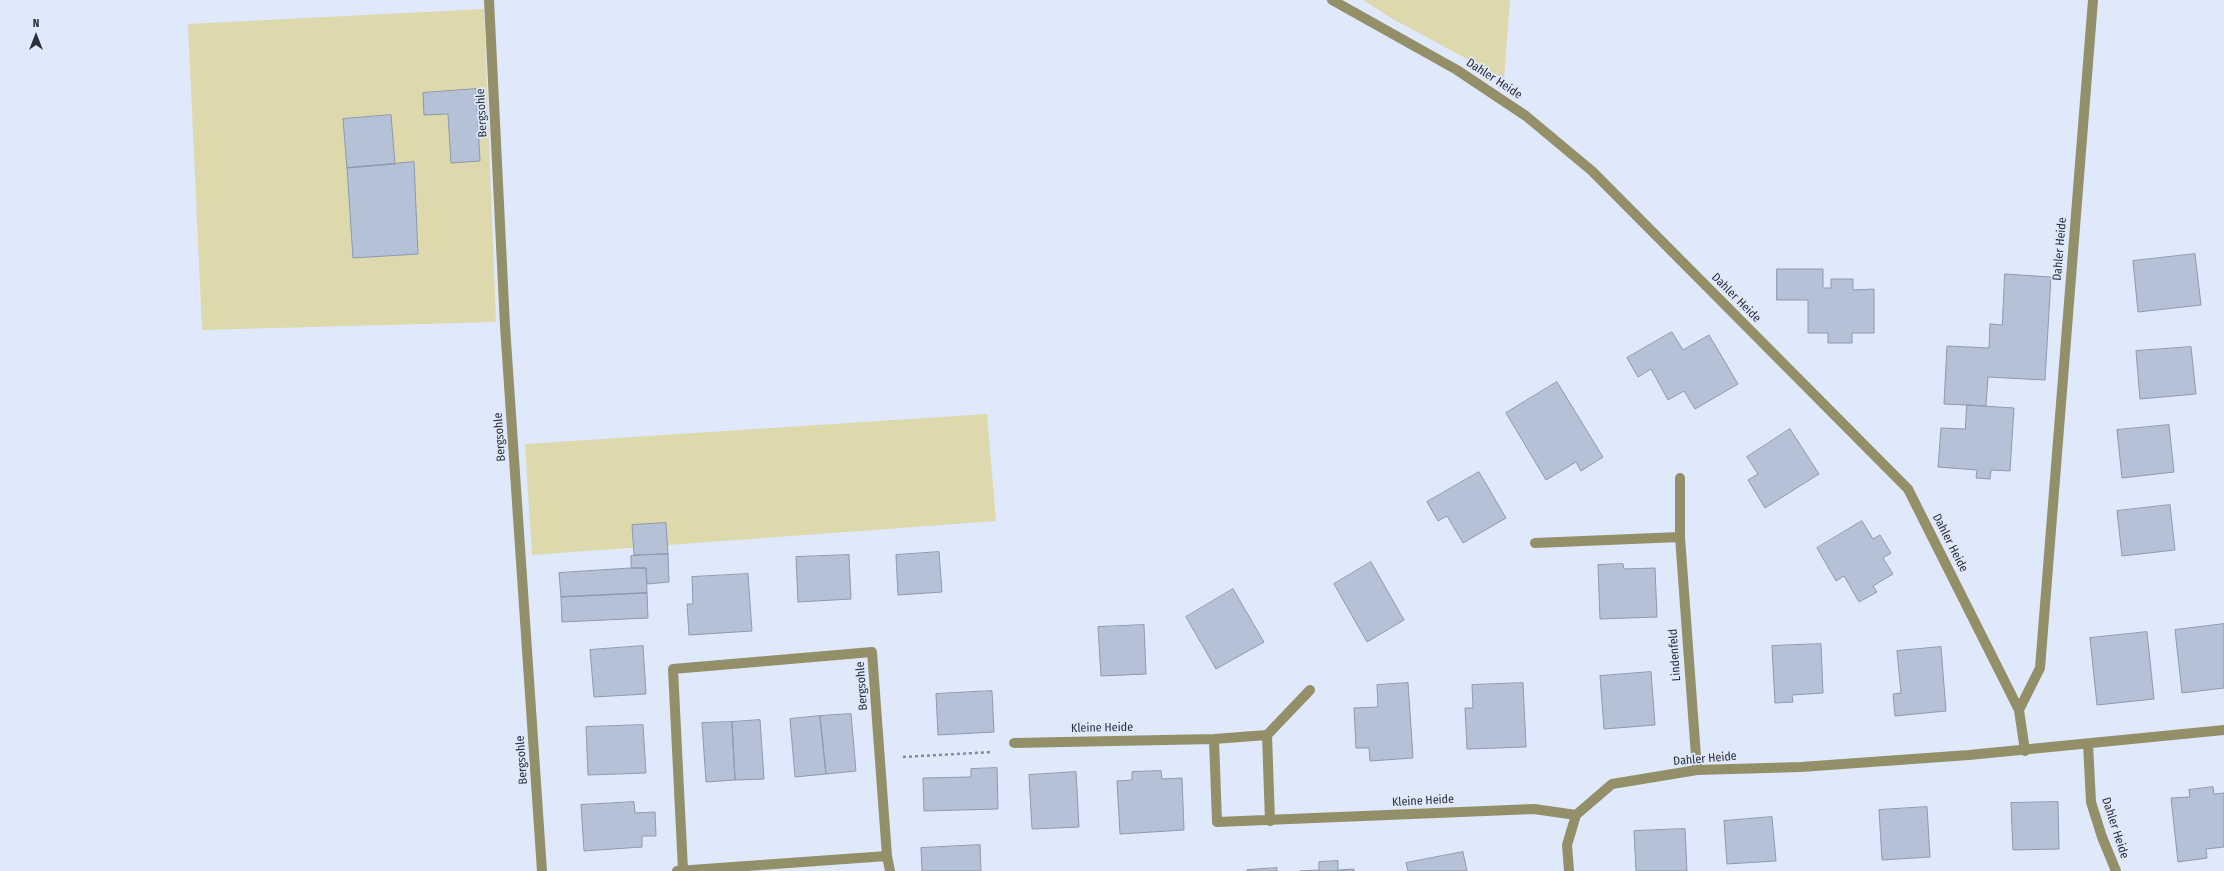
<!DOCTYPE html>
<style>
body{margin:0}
#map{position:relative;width:2224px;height:871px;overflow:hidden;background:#dfe9fb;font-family:"Fira Sans Condensed",sans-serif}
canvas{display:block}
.north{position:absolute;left:16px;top:16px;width:40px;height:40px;-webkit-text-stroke:3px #dfe9fb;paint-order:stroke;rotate:0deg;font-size:11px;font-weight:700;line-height:16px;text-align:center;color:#2c3039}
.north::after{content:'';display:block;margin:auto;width:14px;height:18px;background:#2c3039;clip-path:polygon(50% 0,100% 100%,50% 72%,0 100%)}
</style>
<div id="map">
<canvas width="2224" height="871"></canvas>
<div class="north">N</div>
</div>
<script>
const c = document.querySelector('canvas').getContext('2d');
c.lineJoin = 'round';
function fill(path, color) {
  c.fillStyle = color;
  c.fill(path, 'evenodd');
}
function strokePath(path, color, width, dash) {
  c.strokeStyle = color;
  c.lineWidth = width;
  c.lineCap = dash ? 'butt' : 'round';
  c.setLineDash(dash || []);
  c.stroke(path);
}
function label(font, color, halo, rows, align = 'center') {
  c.font = font + ' "Fira Sans Condensed",sans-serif';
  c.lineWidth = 3.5;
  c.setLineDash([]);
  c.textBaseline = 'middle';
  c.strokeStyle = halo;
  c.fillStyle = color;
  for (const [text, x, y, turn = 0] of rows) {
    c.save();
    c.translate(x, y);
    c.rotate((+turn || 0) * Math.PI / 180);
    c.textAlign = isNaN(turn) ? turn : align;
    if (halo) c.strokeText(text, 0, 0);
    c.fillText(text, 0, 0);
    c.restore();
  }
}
fill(new Path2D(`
 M1363,0h147l-6,79 -113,-61z
 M484,9l12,313 -294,8 -14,-306z
 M987,414l9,107 -464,34 -7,-111z`), '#ddd9ad');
const building = new Path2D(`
 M476,89l4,72 -29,2 -3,-49 -24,1 -1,-22z
 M391,115l4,49 -48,4 -4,-49z
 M414,162l4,92 -65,4 -6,-90z
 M2195,254l6,51 -63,7 -5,-51z
 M1777,269h46v19h8v-9h22v11l21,-1v44h-22v10h-24v-10h-20v-33h-31z
 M2005,274l46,3 -6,103 -57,-3 -2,29 -42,-2 3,-58 42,2 1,-24 12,1z
 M1672,332l11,18 26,-15 29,49 -43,25 -11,-18 -16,9 -17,-31 -13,8 -11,-19z
 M2191,347l5,47 -56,5 -4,-48z
 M1557,382l46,75 -22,14 -5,-9 -30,18 -40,-67z
 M1967,405l47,3 -4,63 -19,-1 -1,9 -14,-1 1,-8 -39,-3 3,-39 24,1z
 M2169,425l5,47 -52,6 -5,-48z
 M1790,429l29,45 -54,34 -17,-28 10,-6 -11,-17z
 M1479,472l27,46 -43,25 -16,-27 -9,5 -11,-19z
 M2170,505l5,45 -53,6 -5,-45z
 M1862,521l11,18 7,-4 11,18 -8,5 10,16 -20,12 4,6 -18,10 -15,-26 -8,5 -19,-33z
 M666,523l2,31 -34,1 -2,-30z
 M939,552l3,40 -44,3 -2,-40z
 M668,554l1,28 -22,2 -1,-16h-15v-12z
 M849,555l2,44 -53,3 -2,-45z
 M1371,562l33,58 -37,22 -33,-58z
 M1623,564l1,5 31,-1 2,49 -57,2 -2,-54z
 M631,568h15l1,25 -86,4 -2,-24z
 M748,574l4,57 -63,4 -2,-31h6l-1,-27z
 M1233,589l31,53 -48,27 -30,-52z
 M647,593l1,25 -86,4 -1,-25z
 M2224,624v64l-42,5 -7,-63z
 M1144,625l2,49 -45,2 -3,-49z
 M2147,632l7,67 -57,6 -7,-67z
 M1821,644l2,49 -31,2 1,7 -18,1 -3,-57z
 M643,646l3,48 -52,3 -4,-47z
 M1941,647l5,64 -51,5 -2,-22 8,-1 -4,-42z
 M1651,672l4,53 -51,4 -4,-53z
 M1408,683l5,75 -43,3 -1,-13h-13l-2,-40 24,-1 -1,-22z
 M1523,683l3,64 -59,2 -2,-41h8l-1,-23z
 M992,691l2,41 -56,3 -2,-41z
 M851,714l5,57 -30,3 -6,-58z
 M820,716l6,58 -31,3 -5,-58z
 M760,720l4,59 -29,1 -3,-58z
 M732,722l3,58 -29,2 -4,-59z
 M643,725l3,48 -58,2 -2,-48z
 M997,768l1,41 -74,2 -1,-33 48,-1v-8z
 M1161,771l1,8 20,-1 2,52 -64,4 -3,-53 15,-1v-8z
 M1076,772l3,55 -47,2 -3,-54z
 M2213,787l1,7 10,-1v54l-18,2 1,9 -29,4 -7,-64 19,-1 -1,-7z
 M634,802l1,11 20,-1 1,24h-14v11l-58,4 -3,-46z
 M2058,802l1,47 -46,1 -2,-47z
 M1927,807l3,50 -48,3 -3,-50z
 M1772,817l4,44 -49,3 -3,-43z
 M1685,829l2,42h-51l-2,-40z
 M980,845l1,26h-59l-1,-23z
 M1463,852l4,19h-59l-2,-8z
 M1338,861v9l16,-1v2h-54l19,-1v-8z
 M1277,868v3h-30v-1z`);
fill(building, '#b5c1d6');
strokePath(building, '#8d99ad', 1);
strokePath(new Path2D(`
 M903,757l90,-5`), '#848b98', 2.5, [3, 3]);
strokePath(new Path2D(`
 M489,0l16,326 37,545
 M1332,0l125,70 69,46 66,55 316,318 111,221 6,41
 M1680,478v59l17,233
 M1535,543l145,-6
 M2019,710l21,-42 53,-668
 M1267,735l43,-45
 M1214,739l3,83 317,-13 42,6
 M1014,743l200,-4 53,-4 3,86
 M2088,744l3,58 11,35 14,34
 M887,856l3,15
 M677,871l210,-15 -15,-204 -199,17 10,201
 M1569,871l-2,-26 9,-30 36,-31 85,-14 104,-3 168,-12 255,-25`), '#938f68', 10);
label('12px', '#2c3039', '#dfe9fb', [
 ["Dahler Heide",1494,79,33],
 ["Bergsohle",482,113,-93],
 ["Dahler Heide",2060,249,-85],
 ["Dahler Heide",1736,298,45],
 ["Bergsohle",500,437,-94],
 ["Dahler Heide",1950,543,63],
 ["Lindenfeld",1675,655,-94],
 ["Bergsohle",862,686,-94],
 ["Kleine Heide",1102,728,-1],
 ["Dahler Heide",1705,759,-5],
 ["Bergsohle",522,760,-94],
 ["Kleine Heide",1423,801,-3],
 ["Dahler Heide",2115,828,72]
]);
</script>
